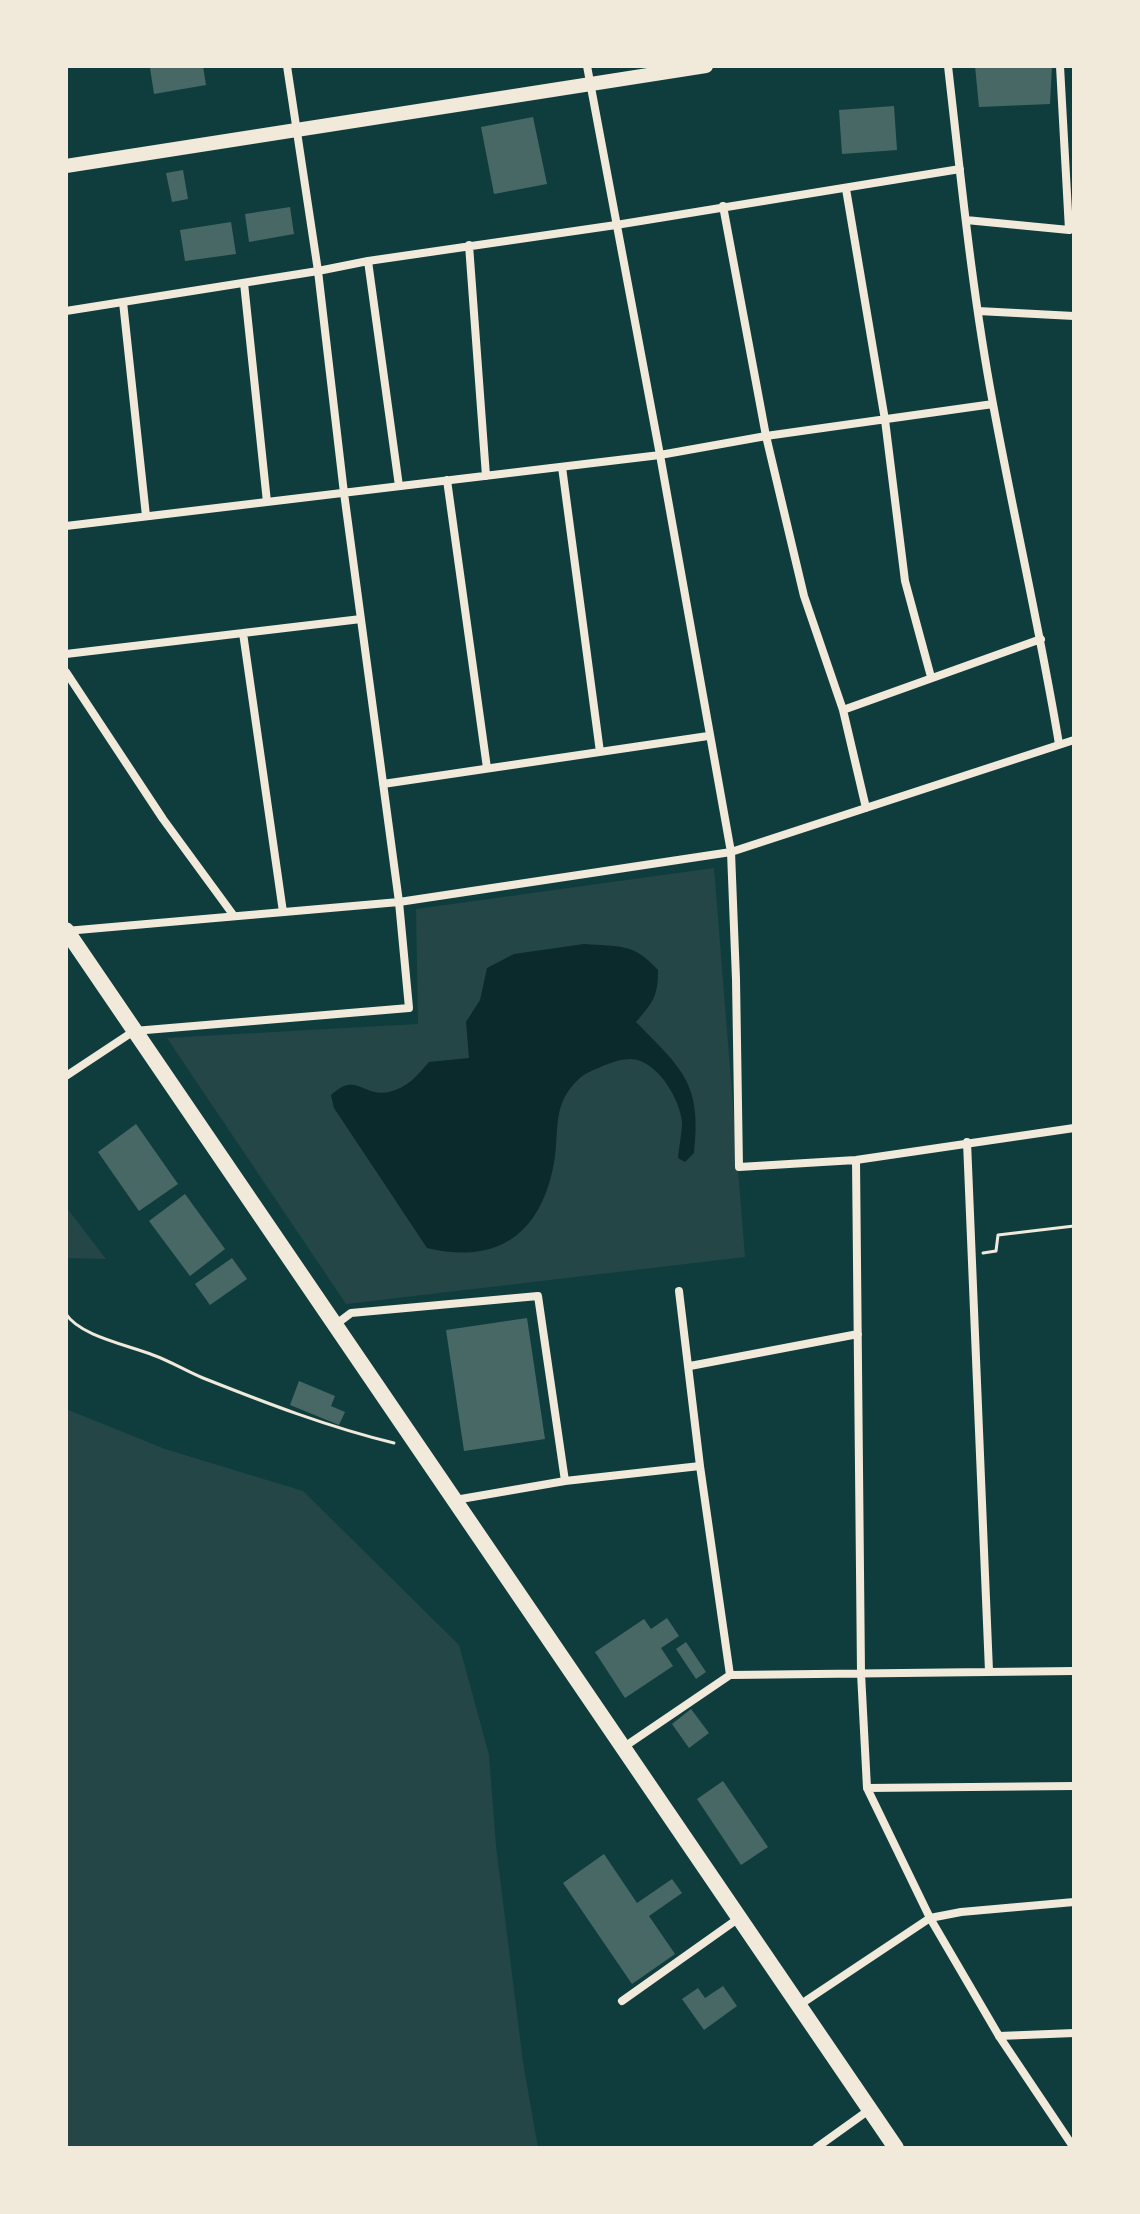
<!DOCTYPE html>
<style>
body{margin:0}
#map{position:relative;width:1140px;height:2214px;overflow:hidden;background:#0f3d3e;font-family:"DM Sans",sans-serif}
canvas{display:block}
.frame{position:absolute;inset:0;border:68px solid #f1e9da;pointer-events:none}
</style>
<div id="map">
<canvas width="1140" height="2214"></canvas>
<div class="frame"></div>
</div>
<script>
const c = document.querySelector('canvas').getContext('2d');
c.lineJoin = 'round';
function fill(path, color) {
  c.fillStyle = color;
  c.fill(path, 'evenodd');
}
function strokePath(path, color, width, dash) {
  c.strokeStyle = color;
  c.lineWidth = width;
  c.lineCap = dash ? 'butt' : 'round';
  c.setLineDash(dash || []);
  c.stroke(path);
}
fill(new Path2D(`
 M714,868l31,389 -399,47 -179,-266 251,-14 -2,-115z
 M66,1207l40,52 -40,-1z
 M66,1409l99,40 138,42 156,154 30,110 7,91 27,216 15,86h-472z`), '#244646');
fill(new Path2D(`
 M584,944c35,3 49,-2 74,26 0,27 -5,32 -22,52 46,47 66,61 58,131l-9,9 -7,-4c1,-11 4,-25 4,-36 -2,-23 -25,-62 -51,-63 -12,0 -24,5 -35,10 -5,2 -12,5 -16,9 -29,26 -20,51 -26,85 -13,71 -56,102 -127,85l-93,-140 -3,-13c25,-24 31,2 58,-3 18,-4 29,-17 40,-30l40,-4 -3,-36 14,-22 7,-32 27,-14z`), '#0a2a2b');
fill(new Path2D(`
 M160,66h43l3,19 -52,9 -4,-26z
 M975,66h77l-2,38 -71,3z
 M894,106l3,44 -55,4 -3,-44z
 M533,117l14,67 -53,10 -13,-67z
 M183,170l5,29 -16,3 -6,-29z
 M290,207l4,27 -45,8 -4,-28z
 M231,222l5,32 -51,7 -5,-31z
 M136,1124l42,60 -39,27 -41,-59z
 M185,1194l40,55 -35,27 -41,-55z
 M232,1258l15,21 -37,26 -15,-21z
 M527,1318l18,121 -81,12 -18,-121z
 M299,1381l36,15 -4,10 14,6 -6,13 -49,-20z
 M667,1618l12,18 -18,12 12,18 -48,32 -30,-46 49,-33 7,10z
 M686,1642l20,30 -10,7 -20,-30z
 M691,1709l18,24 -20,15 -17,-24z
 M723,1781l45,66 -27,18 -44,-66z
 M604,1854l33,49 35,-24 10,14 -33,23 26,38 -43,30 -69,-101z
 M723,1986l14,20 -33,24 -22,-31 16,-11 7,10z`), '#486865');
strokePath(new Path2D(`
 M983,1253l13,-2 2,-16 76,-9
 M66,1314c14,22 62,31 87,41 17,6 33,16 50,23 63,25 125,49 191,65`), '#f1e9da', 3);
strokePath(new Path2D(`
 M587,66l73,389 71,397 5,127 3,188 117,-7 218,-32
 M948,66c13,113 24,226 45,338 21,114 47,226 66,340
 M846,189l39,231 20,161 26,96
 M723,206l43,230 38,160 39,114 23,98
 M966,220l103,10 -9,-164
 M469,245l17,231
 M368,261l31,225
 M244,283l23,219
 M123,302l23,214
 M66,311l252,-40 50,-10 248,-36 344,-56
 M978,311l96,5
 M562,467l38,285
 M447,480l40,288
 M66,526l594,-71 106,-19 227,-32
 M243,633l40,279
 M66,654l295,-35
 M66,672l97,147 71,97
 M843,710l198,-71
 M383,784l325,-48
 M66,931l333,-29 332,-50 343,-112
 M66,1076l68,-45 275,-23 -10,-106 -55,-409 -26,-222 -31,-205
 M967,1142l22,529
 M856,1160l5,513 6,115 63,130 69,118 75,112
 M679,1291l21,175 30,209
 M335,1325l16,-12 187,-17 27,185
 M690,1366l168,-32
 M455,1500l110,-19 135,-15
 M624,1747l106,-72 344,-4
 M867,1788l207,-2
 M622,2001l117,-83
 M798,2006l132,-88 31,-6 113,-10
 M999,2036l75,-3
 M816,2148l53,-38`), '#f1e9da', 8);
strokePath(new Path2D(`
 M66,166l640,-100`), '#f1e9da', 14);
strokePath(new Path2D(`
 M66,930l830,1218`), '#f1e9da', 16);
</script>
